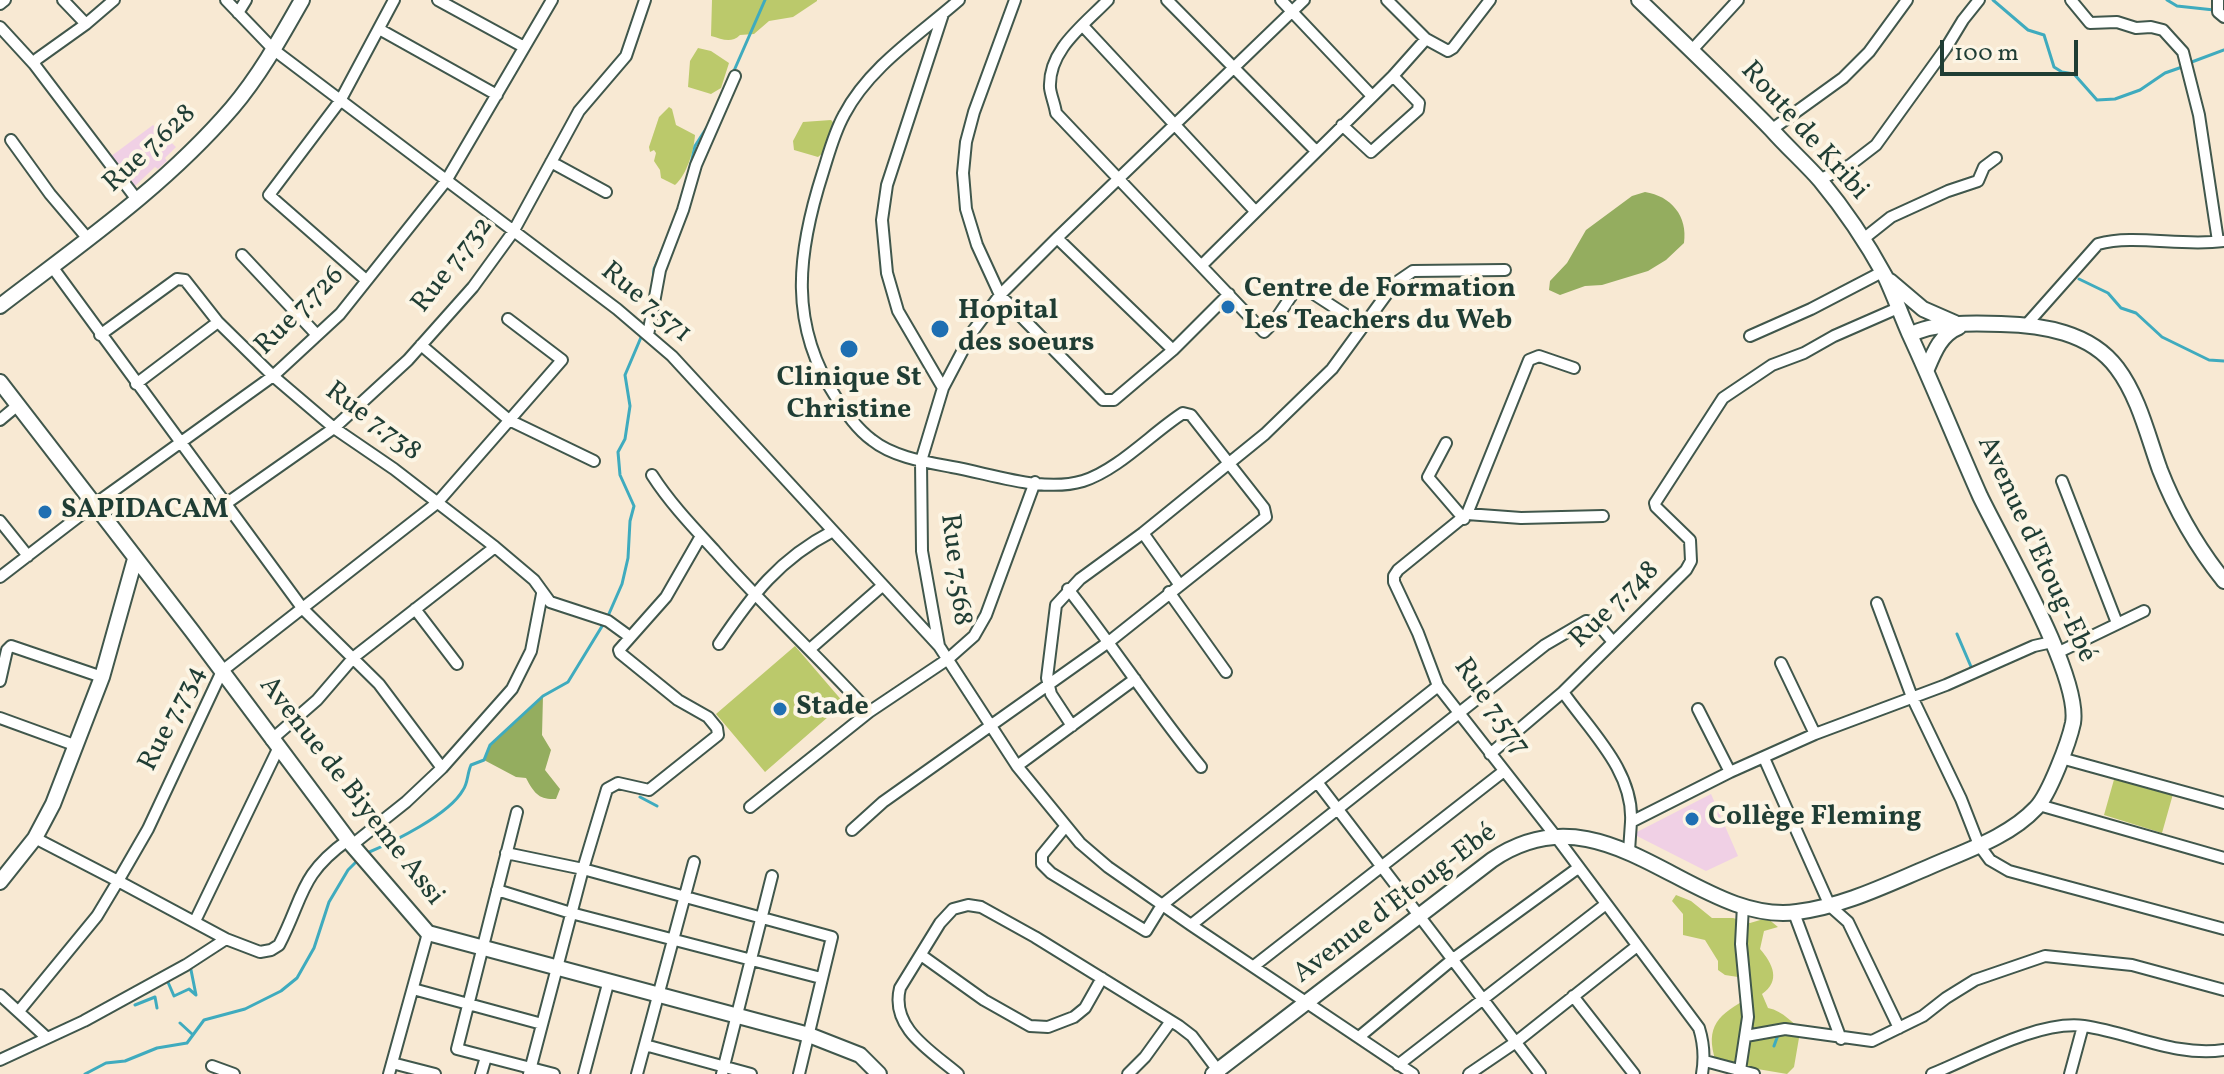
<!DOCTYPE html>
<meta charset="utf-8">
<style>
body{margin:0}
#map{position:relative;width:2224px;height:1074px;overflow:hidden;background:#f8e9d3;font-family:Vollkorn,serif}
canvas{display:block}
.scale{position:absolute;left:1940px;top:40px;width:138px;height:36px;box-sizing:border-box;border:4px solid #1f3d34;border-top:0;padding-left:10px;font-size:24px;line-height:28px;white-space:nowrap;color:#1f3d34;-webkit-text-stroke:6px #fcf5e5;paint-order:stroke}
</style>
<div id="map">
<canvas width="2224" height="1074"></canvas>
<div class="scale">100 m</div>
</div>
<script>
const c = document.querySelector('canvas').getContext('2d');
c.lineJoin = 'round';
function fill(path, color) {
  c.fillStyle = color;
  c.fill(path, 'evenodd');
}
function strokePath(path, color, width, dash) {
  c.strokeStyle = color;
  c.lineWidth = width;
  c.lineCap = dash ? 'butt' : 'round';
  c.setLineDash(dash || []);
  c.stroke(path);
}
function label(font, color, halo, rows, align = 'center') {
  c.font = font + ' Vollkorn,serif';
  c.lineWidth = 8;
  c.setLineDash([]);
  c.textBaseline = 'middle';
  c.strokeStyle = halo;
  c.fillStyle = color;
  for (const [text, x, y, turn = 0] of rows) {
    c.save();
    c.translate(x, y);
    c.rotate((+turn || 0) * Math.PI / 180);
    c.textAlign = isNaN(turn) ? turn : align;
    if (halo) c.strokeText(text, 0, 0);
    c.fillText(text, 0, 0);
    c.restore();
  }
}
fill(new Path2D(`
 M153,125l23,22 -11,11 2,3 -9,8 -3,-2 -21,20 -24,-30z
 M1711,794l27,62 -32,15 -73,-37z`), '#f0d0e5');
fill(new Path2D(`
 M712,0h105v1l-24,16 -24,4 -15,13 -14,1c-9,9 -18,4 -29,1z
 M698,48l13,3 18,12 -8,25 -10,6 -23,-7 2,-26z
 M669,107l3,2 4,16 19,10c-1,15 -8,40 -20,50l-14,-7 -1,-8 -6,-9 2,-8 -2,-3 -4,2 -1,-5 10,-30z
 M831,120l3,3 -10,29 -6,5 -24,-7 -1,-9 10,-19z
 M795,646l49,57 -79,69 -49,-58z
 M2115,776l58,18 -11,39 -58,-18z
 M1676,895l15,6 21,17h21l17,5 17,-5 11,9 -14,4 -4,18c13,15 21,32 2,45l6,14c16,3 24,16 38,24l-7,6 -5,29 -7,7 -71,-12c-12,-36 3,-48 33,-64l-11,-21 -13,-2 -7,-5v-9l-13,-21 -22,-5v-21l-11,-13z`), '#bbc96b');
fill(new Path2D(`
 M1645,192c26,4 43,24 39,51l-18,17 -18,11 -46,14 -17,1 -25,9 -11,-5 1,-9 17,-18 19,-33 46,-34z
 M543,696l-1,39 9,15 -6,20 15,19 -4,10c-17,1 -22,-6 -30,-21l-10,-1 -32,-17 6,-15z`), '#94ad5f');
strokePath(new Path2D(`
 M1993,0l35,30 16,5 10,32 8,5 12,2 23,26 18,-1 25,-9 25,-17 20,-7
 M2167,0l10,6 37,4
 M2189,63l35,-13
 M733,73l32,-73
 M690,168l5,-22 14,-22
 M2079,279l29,14 13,15 15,5 26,24 47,23 15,1
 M653,281l1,-12 13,-30
 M608,616l14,-32 6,-26 2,-37 4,-15 -14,-31 -2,-23 7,-13 5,-33 -5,-31 17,-40
 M1957,634l15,35
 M640,797l17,9
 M367,853c26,-11 82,-38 96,-63 5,-7 4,-16 8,-25l13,-5 6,-15 27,-25 26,-24 25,-14 36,-59
 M167,980l7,16 15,-7 7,6 -6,-30
 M135,1005l20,-8 2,11
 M180,1023l12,11
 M1774,1046l4,-11
 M85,1074l21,-11 19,-2 32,-13 30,-5 17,-23 41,-11 36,-18 16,-13 17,-30 15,-46 19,-32 10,-10`), '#3fabbe', 3);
const minor = new Path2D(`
 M63,0l23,24
 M226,0l48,50 343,259 55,47 267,290
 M438,0l86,47
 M1015,0l-41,112 -8,30 -3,31 3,36 11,36 23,50 103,105h11l59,-50 56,-56
 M1108,0c-24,25 -60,50 -58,88 1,8 5,17 6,25l208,219c16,-14 22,-32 36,-47l63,41
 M1167,0l149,151
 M1281,0l91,96
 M1304,0l-247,238 -57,57 -27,36 -30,57 -22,73 1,90 17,95 78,120 63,77 28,24 83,58 222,149
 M1387,0l39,39 22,12 5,-3 37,-48
 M2071,0l19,23 27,-1 19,6 15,-1 12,3 20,22 16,63 19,126
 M2218,0v12l6,5
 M0,4l5,-4
 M238,13l8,-13
 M1083,26l172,185
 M0,27l34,37 104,137
 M379,29l118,66
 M1692,50l46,-50
 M34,64l3,-5 49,-35 28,-24
 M1342,125l29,27 47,-42 1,-7 -26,-27
 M1771,130l72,-52 26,-26 38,-52
 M11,140l39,54 39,46
 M551,162l55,30
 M1819,180l31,-15 26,-20 70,-97 17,-28 16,-20
 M1057,238l116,112
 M1862,240l29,-23 57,-26 30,-10 6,-14 12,-9
 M242,255l75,80
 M1203,264l190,-188 33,-37
 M53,268l250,341 76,75 63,84
 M366,280l-97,-85 71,-94 54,-101
 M2027,324l71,-80c36,-10 85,3 126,-3
 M100,335l77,-56 8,1 33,42 55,54 61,52 60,41 101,78 39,33 16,22 58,19 22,16
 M648,335l12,-65 23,-60 13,-45 39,-89
 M1750,336l61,-27 71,-37
 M421,345l88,75 85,41
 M1574,368l-35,-12 -10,4 -62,154 -69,56 -4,6v6l24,51 20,53 119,152 142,190c5,16 6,29 3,46
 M136,384l82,-62
 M943,388l-45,-77 -11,-38 -5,-53 5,-35 56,-171
 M0,420l18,-15
 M1446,443l-18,34 36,42
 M652,475c18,28 40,51 63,76 49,56 104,106 154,161
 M2062,481l55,142
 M227,503l107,-75 74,-68 65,-73 40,-55 66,-121 47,-55 19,-56
 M1467,514l54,4 82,-2
 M0,521l28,35
 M1143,533l36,51
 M0,577l95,-73 178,-128 67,-62 106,-133 106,-181
 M1068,589c46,58 86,121 133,178
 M1169,592l57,80
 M1877,603l35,94 49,102 18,46 11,15 19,11 215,58
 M415,609l42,55
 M719,644c33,-49 60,-85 114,-113
 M810,649l72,-63
 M2057,653l87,-42
 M1781,663l34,71
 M0,681l7,-31 4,-4 91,31
 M1563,692c27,39 71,79 68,130
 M1698,709l32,63
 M0,718l77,28
 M1072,726l-21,-32 -4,-16 9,-73 24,-26 63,-46 122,-99 67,-65 62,-85 19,-13 92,-1
 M271,740l46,-40 37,-43 141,-110
 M1490,754l73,-62 123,-122 5,-9 -1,-21 -34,-33 -1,-4 68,-105 49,-33 32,-12 30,-17 64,-28
 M1764,758l66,148 18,16 51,106
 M2061,758l163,45
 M1017,766l118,-87
 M1317,782l223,292
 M2039,805l185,53
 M750,807l119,-95 79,-53 26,-23 12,-21 49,-133
 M517,812l-60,237 97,25
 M1065,827l-23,28v9l9,9 95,58 16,-26 276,-219
 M852,830l31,-28 227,-161 156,-124 -2,-9 -73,-93 -8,-2c-31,20 -65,57 -100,68 -40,12 -91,-7 -131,-14 -26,-5 -59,-10 -80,-27 -15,-11 -25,-26 -35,-41 -49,-74 -40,-146 -14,-227 6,-19 11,-39 21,-57 25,-48 75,-80 115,-115
 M348,840c-49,35 -44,57 -69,105l-8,5 -11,2 -34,-13 -108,-58 30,-52 74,-158 215,-168 125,-143 -54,-41
 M352,845l54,-43 36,-34 70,-79 19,-38 11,-57
 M1629,851l2,-29 99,-50 85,-38 131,-49 88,-39 18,-4
 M506,853l77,16 24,-80 11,-6 31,7 69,-55 -1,-7 -9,-11 -30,-17 -58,-47 -1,-3 47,-53 35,-61
 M497,890l74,23 250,65
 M1794,913l47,126
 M195,921l83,-172
 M1191,925l354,-280 41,-24 11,2 16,19
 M921,955l63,45 46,26 18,1 26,-10 11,-9 17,-30
 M1254,966l250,-195
 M413,989l129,35
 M0,995l46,42
 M1573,996l61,78
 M19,1011l78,-95 21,-35 -83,-43
 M1746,1036l39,-7 87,12 51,-25 23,-18 29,-18 70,-24 87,9 92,25
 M1359,1037l94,-78 125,-91
 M645,1045l106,29
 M0,1060l84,-39 102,-56 40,-26
 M1705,1061l49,13
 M392,1063l43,11
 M1398,1065l208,-161
 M212,1066l22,8
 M1740,1070l8,-53 -7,-73 2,-39
 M389,1074l39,-141
 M481,1074l5,-17
 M529,1074l54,-205 249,68 -33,137
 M584,1074l25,-94
 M637,1074l57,-212
 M722,1074l50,-198
 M958,1074c-27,-23 -68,-46 -58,-86l40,-65 13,-14 15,-4 13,2 54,30 144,89 13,10 28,37
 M1128,1074l17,-17 26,-36
 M1469,1074l47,-32 121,-96
 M1932,1074c42,-17 107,-54 152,-48 48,7 91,31 140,24
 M2070,1074l13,-48`);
const major = new Path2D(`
 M1890,281l33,28 32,14
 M0,306c81,-62 165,-120 232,-198 28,-33 49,-71 70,-108
 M1910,335c24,-13 63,-12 91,-11 41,1 89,8 116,44 22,29 31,69 43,102 16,41 37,77 64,111
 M1927,369c7,-17 14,-35 32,-42
 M0,382l192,249 160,214 76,88 381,102 51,20 19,19
 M0,882l35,-44 18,-34 49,-127 33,-118
 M1213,1074l279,-214c114,-78 203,66 305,52 47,-6 89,-27 132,-45 36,-16 80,-30 107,-59 13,-13 33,-66 37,-85 8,-47 -70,-179 -93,-227 -24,-54 -46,-109 -71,-163 -8,-18 -15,-38 -24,-57 -18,-33 -41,-67 -65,-96 -15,-17 -33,-33 -48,-50 -43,-44 -88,-87 -133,-130`);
strokePath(minor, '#40574c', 14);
strokePath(major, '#40574c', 18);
strokePath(minor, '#fff', 10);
strokePath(major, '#fff', 14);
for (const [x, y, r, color] of [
 [1228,307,8,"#1f6fb2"],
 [940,329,10,"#1f6fb2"],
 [849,349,10,"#1f6fb2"],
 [45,512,8,"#1f6fb2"],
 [780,709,8,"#1f6fb2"],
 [1692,819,8,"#1f6fb2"]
]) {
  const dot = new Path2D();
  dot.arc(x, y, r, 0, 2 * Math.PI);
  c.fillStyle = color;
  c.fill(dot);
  strokePath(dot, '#fcf5e5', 3);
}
label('28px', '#1f3d34', '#fcf5e5', [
 ["Route de Kribi",1803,132,48],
 ["Rue 7.628",151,150,-43],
 ["Rue 7.732",454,266,-52],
 ["Rue 7.571",645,304,40],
 ["Rue 7.726",301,312,-45],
 ["Rue 7.738",372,423,37],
 ["Avenue d'Etoug-Ebé",2035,550,65],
 ["Rue 7.568",954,570,83],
 ["Rue 7.748",1616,606,-44],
 ["Rue 7.577",1490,708,55],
 ["Rue 7.734",174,719,-63],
 ["Avenue de Biyeme Assi",350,792,52],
 ["Avenue d'Etoug-Ebé",1396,905,-37]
]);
label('bold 28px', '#1f3d34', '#fcf5e5', [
 ["Centre de Formation",1244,291],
 ["Les Teachers du Web",1244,323],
 ["Hopital",958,313],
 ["des soeurs",958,345],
 ["Clinique St",849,380,"center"],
 ["Christine",849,412,"center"],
 ["SAPIDACAM",61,512],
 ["Stade",796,709],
 ["Collège Fleming",1708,819]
], 'left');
</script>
